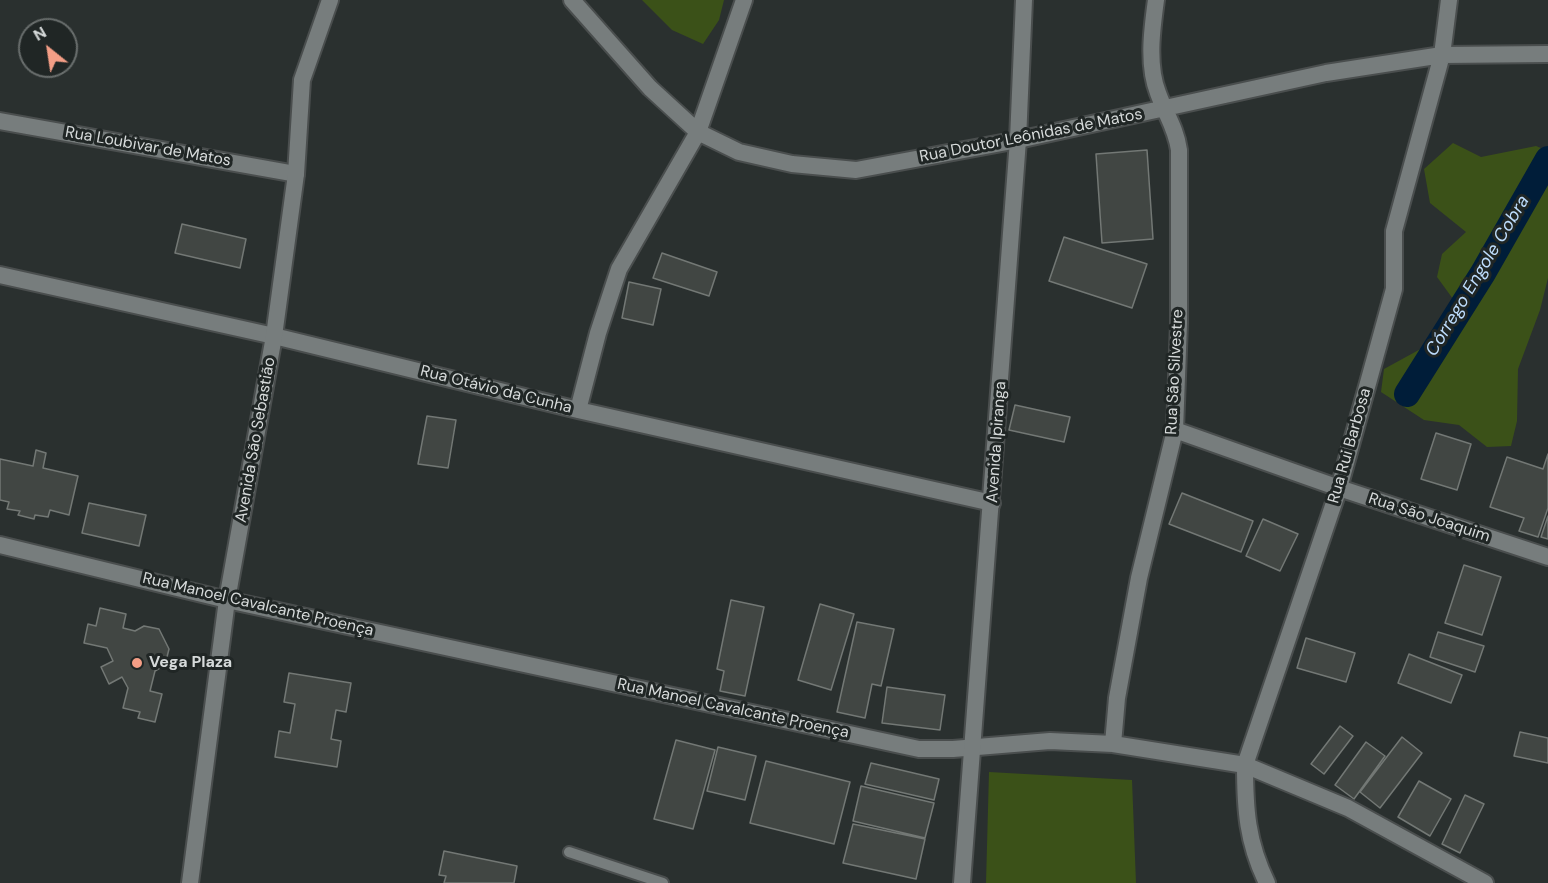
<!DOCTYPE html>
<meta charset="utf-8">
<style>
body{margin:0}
#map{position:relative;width:1548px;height:883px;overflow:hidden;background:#2a302f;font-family:"DM Sans",sans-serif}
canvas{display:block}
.north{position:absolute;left:18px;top:18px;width:60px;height:60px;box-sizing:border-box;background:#202625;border:2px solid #696e6d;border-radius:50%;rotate:330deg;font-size:16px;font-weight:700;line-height:24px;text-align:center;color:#d6dada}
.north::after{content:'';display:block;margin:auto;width:21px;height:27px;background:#f49e86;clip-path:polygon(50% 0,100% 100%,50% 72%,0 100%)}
</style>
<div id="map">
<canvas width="1548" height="883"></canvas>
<div class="north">N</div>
</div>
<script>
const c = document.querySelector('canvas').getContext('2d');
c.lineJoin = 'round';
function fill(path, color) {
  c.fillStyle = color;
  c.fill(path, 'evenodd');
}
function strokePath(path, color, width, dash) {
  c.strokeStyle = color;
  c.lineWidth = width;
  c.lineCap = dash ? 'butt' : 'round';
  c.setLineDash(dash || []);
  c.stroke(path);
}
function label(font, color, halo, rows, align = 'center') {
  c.font = font + ' "DM Sans",sans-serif';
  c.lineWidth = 6;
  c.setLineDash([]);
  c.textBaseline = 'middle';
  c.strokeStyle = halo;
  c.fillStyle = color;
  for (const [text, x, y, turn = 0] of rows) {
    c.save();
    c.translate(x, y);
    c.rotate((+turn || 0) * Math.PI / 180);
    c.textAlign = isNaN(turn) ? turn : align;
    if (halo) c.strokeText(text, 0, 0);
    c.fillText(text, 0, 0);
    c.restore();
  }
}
fill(new Path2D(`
 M642,0h82l-5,20 -16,24 -31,-14z
 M1453,143l28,14 55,-11 12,5v127l-8,32 -22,59 -1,52 -6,25 -24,1 -28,-22 -35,-5 -43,-28 3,-23 42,-23 27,-47 -16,-22 5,-23 24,-22 -36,-29 -6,-34z
 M989,772l143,8 4,103h-150z`), '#3b5118');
strokePath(new Path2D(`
 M1407,394l76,-121 65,-114`), '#001d39', 26);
const building = new Path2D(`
 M1147,150l6,89 -51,4 -6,-89z
 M182,224l64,15 -6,29 -65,-15z
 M1064,237l83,27 -15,44 -83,-27z
 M662,253l55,19 -8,24 -56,-18z
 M629,282l32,7 -8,36 -31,-7z
 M1015,405l55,12 -6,25 -55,-12z
 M427,416l29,4 -8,48 -30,-4z
 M1436,433l35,11 -14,46 -36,-11z
 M36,450l10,3 -3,15 35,8 -9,39 -19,-5 -2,7 -13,-2 -1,4 -16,-4 2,-4 -13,-2 2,-7 -9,-2v-41l33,7z
 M1548,454v54l-10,29 -19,-6 5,-13 -34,-11 17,-50 36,12z
 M1182,493l71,28 -12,31 -72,-28z
 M89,503l57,12 -7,31 -57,-13z
 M1548,516v23l-7,-2z
 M1263,519l35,15 -18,37 -34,-15z
 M1464,565l37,12 -19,58 -37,-12z
 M731,600l33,7 -19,89 -25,-5 4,-20 -7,-2z
 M820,604l34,10 -23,76 -33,-10z
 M100,608l26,6 -3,14 12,3 9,-5 15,3 10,20 -4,16 -10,6 -5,20 12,3 -7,28 -17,-4 2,-6 -17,-4 5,-20 -6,-11 -13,7 -8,-17 12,-6 -6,-13 -23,-5 4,-19 8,2z
 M857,622l37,7 -13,57 -9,-2 -7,34 -28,-6z
 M1438,632l46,14 -9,26 -45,-15z
 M1306,638l49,15 -9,29 -49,-14z
 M1409,654l53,21 -11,28 -53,-20z
 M289,673l62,10 -5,29 -10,-2 -5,29 10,2 -4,26 -62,-10 4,-26 11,2 5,-29 -11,-2z
 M887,687l58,8 -5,35 -58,-7z
 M1340,726l13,10 -29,38 -13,-10z
 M1520,732l28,6v25l-34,-7z
 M1402,737l20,16 -42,55 -20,-16z
 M676,740l39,10 -22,79 -39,-10z
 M1366,742l19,14 -31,43 -19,-14z
 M718,747l38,9 -11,44 -38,-9z
 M766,761l84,21 -16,62 -84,-21z
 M871,763l68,16 -5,21 -69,-16z
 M1419,781l32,18 -21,37 -32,-19z
 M861,786l73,17 -9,35 -72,-17z
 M1465,795l19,9 -24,49 -18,-9z
 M853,824l72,15 -9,40 -73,-16z
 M444,851l73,15 -3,17h-70l2,-7 -7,-1z`);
fill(building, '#414643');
strokePath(building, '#737875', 1.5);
const service = new Path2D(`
 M569,852l94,31`);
const minor = new Path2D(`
 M572,0l78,88 48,44 41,20 53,12 64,6 162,-30 308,-67 116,-18 106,-1
 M0,121l296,53
 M0,275l274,61 304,74 414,93
 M578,410l20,-77 21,-64 79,-137 46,-132
 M1175,430l164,58 209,69
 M0,545l227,55 692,149h34l97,-8 63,3 132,21 103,43 137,75
 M1113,744l4,-46 22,-120 36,-148 4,-107v-173c-3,-22 -14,-37 -21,-57 -11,-28 -6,-64 -2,-93
 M1267,883c-20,-41 -22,-74 -22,-118l94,-277 55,-199v-58l48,-176 7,-55`);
const tertiary = new Path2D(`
 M190,883l37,-283 47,-264 22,-162 6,-94 28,-80
 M962,883l56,-743 6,-140`);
strokePath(service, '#4a4e4e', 14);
strokePath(minor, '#4a4e4e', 20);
strokePath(tertiary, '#4a4e4e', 20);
strokePath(service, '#777d7d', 10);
strokePath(minor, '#777d7d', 16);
strokePath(tertiary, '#777d7d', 16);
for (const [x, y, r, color] of [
 [137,663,6,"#f49e86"]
]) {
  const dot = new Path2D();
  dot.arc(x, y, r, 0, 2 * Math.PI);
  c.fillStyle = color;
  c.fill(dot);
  strokePath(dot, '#202625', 2);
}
label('16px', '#d6dada', '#202625', [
 ["Rua Doutor Leônidas de Matos",1031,136,-11],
 ["Rua Loubivar de Matos",148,147,10],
 ["Rua São Silvestre",1175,372,-87],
 ["Rua Otávio da Cunha",496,390,14],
 ["Avenida São Sebastião",256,440,-80],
 ["Avenida Ipiranga",997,442,-86],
 ["Rua Rui Barbosa",1350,446,-74],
 ["Rua São Joaquim",1429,518,18],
 ["Rua Manoel Cavalcante Proença",258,605,13],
 ["Rua Manoel Cavalcante Proença",733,709,12]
]);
label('bold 16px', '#d6dada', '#202625', [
 ["Vega Plaza",149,663]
], 'left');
label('italic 18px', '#bddcfc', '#202625', [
 ["Córrego Engole Cobra",1478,276,-59]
]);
</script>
